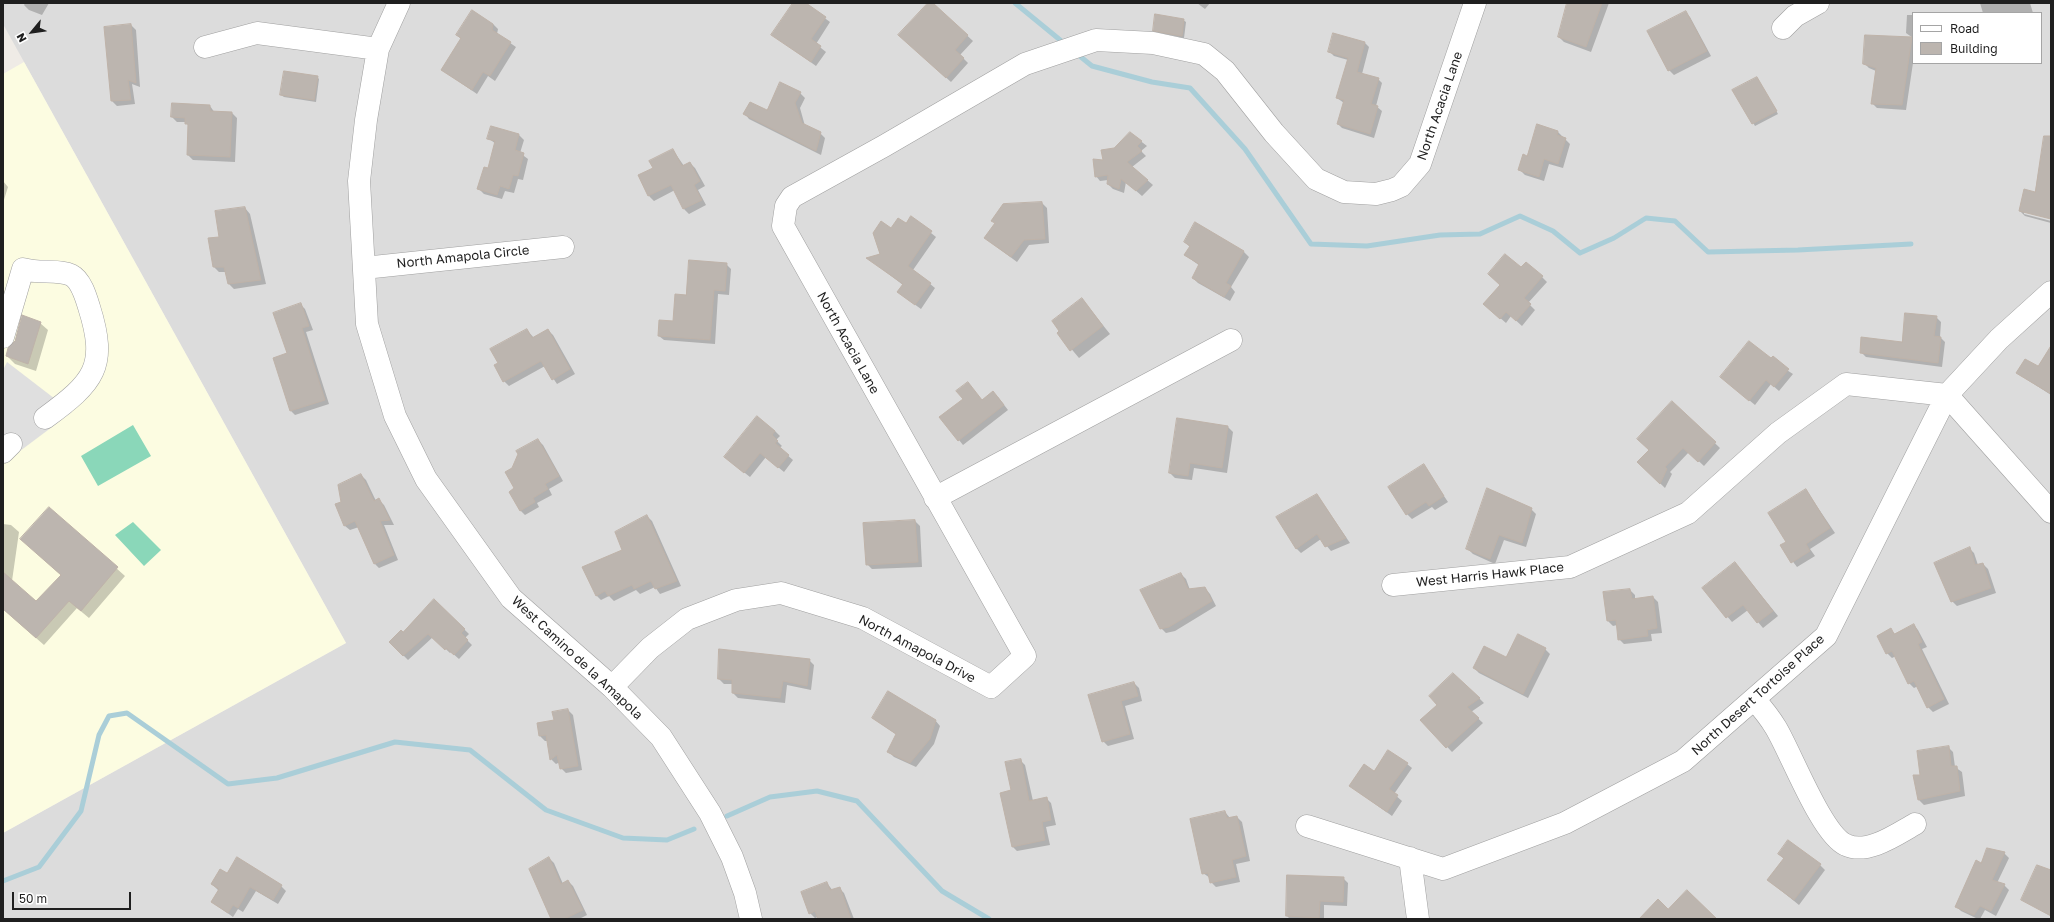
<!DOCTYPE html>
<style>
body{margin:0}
#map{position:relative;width:2054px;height:922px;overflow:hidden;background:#efebe6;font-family:"Golos Text",sans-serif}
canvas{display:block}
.frame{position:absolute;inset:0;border:4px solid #1f1f1f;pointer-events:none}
.legend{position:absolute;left:1912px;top:12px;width:130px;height:52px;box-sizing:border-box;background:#fff;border:1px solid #a5a5a5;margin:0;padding:5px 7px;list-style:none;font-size:12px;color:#1f1f1f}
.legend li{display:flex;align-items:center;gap:8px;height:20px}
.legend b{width:20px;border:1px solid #a5a5a5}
.north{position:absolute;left:12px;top:12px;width:40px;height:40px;-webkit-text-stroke:3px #fff;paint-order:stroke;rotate:241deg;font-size:11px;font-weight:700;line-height:16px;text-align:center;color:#1f1f1f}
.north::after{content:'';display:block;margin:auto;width:14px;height:18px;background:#1f1f1f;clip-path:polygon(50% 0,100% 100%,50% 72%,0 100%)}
.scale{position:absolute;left:12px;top:892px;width:119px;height:18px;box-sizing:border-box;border:2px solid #1f1f1f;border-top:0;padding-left:5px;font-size:12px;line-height:14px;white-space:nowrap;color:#1f1f1f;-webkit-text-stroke:3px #fff;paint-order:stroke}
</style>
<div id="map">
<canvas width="2054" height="922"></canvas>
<div class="frame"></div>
<ul class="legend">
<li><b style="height:5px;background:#fff"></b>Road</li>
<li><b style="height:11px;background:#bcb5af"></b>Building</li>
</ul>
<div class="north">N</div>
<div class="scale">50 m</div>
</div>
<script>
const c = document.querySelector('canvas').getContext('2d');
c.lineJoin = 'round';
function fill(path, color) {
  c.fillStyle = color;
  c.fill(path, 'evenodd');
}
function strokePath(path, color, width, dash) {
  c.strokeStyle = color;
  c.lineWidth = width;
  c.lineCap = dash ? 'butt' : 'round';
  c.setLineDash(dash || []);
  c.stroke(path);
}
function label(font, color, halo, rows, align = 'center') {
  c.font = font + ' "Golos Text",sans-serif';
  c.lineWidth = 3;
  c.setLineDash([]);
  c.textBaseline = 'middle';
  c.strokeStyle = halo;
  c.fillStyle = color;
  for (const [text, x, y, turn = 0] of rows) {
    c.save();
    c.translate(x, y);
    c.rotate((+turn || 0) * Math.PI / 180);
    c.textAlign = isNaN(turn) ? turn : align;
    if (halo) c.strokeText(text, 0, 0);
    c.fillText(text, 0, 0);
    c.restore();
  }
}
fill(new Path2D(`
 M3,3h2048v916h-2048v-86l343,-190 -343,-619zM1913,13h128v50h-128z`), '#dcdcdc');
fill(new Path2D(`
 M24,62l322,581 -343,190v-759z`), '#fcfce1');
fill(new Path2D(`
 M133,425l18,31 -53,30 -17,-30z
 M133,522l28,28 -17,16 -29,-31z`), '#8ad7b9');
fill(new Path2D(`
 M7,362l65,50 -56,42 -13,-4v-80z`), '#dfdfdf');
fill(new Path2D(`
 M25,3h24l-7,12 -13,-5 -5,-5z
 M794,3h10l26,19 -14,22 10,8 -10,14 -43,-31z
 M929,3h3l41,38 -13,14 8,8 -17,19 -46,-42z
 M1197,3h13l-5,6z
 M1568,3h41l-18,49 -27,-10 -5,-5z
 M1980,3h50l3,10h-50z
 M1685,12l5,5 21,39 -37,19 -5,-5z
 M1907,15h6v23l-7,-5z
 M1183,20l3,2 -2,16 -27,-6 -3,-2z
 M493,24l5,5 -1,5 19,13 -21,34 -7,-5 -11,18 -35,-24 19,-31 -4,-4z
 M131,25l5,5 4,57 -8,-3 3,20 -18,2 -5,-5z
 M1334,34l31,9 4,4 -7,27 16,5 4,4 -6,23 6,5 -8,27 -32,-10 -4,-4 6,-21 -7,-5 11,-38 -14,-4 -5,-5z
 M1911,38l2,2v23l-7,47 -29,-2 -5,-5 4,-32 -7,-3 -5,-5z
 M317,77l2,2 -3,23 -32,-5 -3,-2z
 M1757,78l21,36 -23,12 -21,-36z
 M800,93l5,5 -5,10 5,18 15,7 5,5 -4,17 -72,-36 -4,-5 22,-3z
 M210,106l5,7h17l5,5 -2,44 -42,-2 -5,-5 1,-28 -3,-5h-9l-5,-5z
 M1537,125l21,7 12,12 -7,24 -14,-4 -5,17 -19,-6 -5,-5 8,-13z
 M491,127l28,8 5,5 -4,13 8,6 -5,21 -5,-1 -4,14 -9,-2 -3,8 -18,-5 -5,-5 10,-20 7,-25 -8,-6z
 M1130,133l17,13 -6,5 5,5 -14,11 21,18 -11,11 -16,-14 -2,11 -11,-4 -5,-5v-4l-8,1 -4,-5 8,-14z
 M673,150l11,16 6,-3 5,5 10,18 -7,4 8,15 -17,9 -5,-5 -9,-19 -21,11 -5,-5 -10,-20 15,-8z
 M2051,158v60l-27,-7v3l27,7v2l-26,-7 -5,-5 16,-18z
 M3,181l5,6 -5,16z
 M1042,203l5,5 2,35 -20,2 -12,17 -32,-24z
 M245,208l5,6 16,70 -32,5 -5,-5 -3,-12h-7l-5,-5 7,-29z
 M911,217l25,20 -23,33 22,18 -14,21 -18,-13v-11l-35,-27 13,-4 10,-25 15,-4z
 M1195,224l49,28 5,5 -18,30 4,5 -5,9 -32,-18 -5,-5 7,-12 -15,-11 5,-8 -5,-5z
 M726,264l5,5 -2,26 -11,-1 -3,50 -51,-4 -5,-4 15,-14 13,-26z
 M1521,269l21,8 5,5 -19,21 7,7 -13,16 -11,-10 -5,7 -16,-14 11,-24z
 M1082,299l28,35 -31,24 -21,-25z
 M301,305l4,4 8,21 -7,2 23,72 -34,11 -4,-4 -3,-57z
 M1936,317l5,5 -1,15 5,5 -3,25 -76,-10 -5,-5 42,-9z
 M40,323l8,7 -12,41 -21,-7 -8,-8z
 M527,330l7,8 14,-8 5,5 22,39 -18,10 -12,-18 -36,20 -5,-5 -5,-18z
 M2051,348v47l-34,-22 22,-5z
 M1771,360l22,14 -14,17 -8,-7 -16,21 -29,-24z
 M998,397l10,13 -45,35 -4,-5 23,-40z
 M1672,402l48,46 -16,18 -15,-14 -19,20 2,2 -7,14 -27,-26 12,-12z
 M1228,427l5,5 -6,41 -33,-5 -2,12 -17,-2 -5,-5z
 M775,431l5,5 -4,4 6,6 -3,2 14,12 -9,12 -18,-15 -16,20 -19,-15z
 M538,440l5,5 20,36 -14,8 3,6 -15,8 2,4 -14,8 -5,-5 -7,-41z
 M1424,466l24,36 -13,8 -3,-3 -20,12 -5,-5z
 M361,475l5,5 10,21 3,-1 5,5 10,20h-10l14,35 -19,8 -5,-5 -15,-36 -9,3 -5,-4 -3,-24z
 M1806,490l29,43 -25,16 5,7 -18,11 -16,-21 6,-4z
 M1317,495l33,48 -19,8 -10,-12 -20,14 -5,-5z
 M49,508l76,68 -36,42 -12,-10 -33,37 -41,-36v-85l8,1 8,7 -7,49 24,21 26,-26 -41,-37z
 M1531,509l5,5 -10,33 -22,-7 -9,24 -22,-10 -5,-5z
 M647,516l5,5 29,65 -21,8 -5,-7 -15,7 -4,-4 -22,11 -5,-5 -8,4 -5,-5z
 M915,521l5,5 2,41 -50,2 -5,-5z
 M1969,548l5,5 4,12 5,-1 5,5 8,24 -39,13 -5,-5z
 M1735,563l43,53 -15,12 -15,-18 -16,12 -29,-34z
 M1181,574l5,5 4,11 15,-2 5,6 6,12 -41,25 -9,2 -5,-5z
 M1630,590l5,5v5l18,-3 5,5 4,31 -11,1 1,7 -28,3 -5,-5 -2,-14 -4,1 -5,-5z
 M434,600l35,34 -4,4 7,7 -13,14 -8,-7 -1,1 -17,-16 -25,23 -18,-18 13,-9z
 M1914,625l4,5 9,17 -5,2 27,55 -16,8 -5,-5 -10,-21 -4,2 -5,-5 -13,-27 -4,2 -5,-5 4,-23 4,4z
 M1545,649l5,5 -22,44 -49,-25 -5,-5z
 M809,660l5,5 -3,25 -24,-5 -2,18 -47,-5 -5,-5v-9h-9l-5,-5z
 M1134,683l5,5 3,13 -17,5 9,33 -26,7 -5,-5 -13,-45z
 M1479,698l5,5 -13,9 12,11 -31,29 -30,-32z
 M568,710l5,5 9,55 -16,3 -5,-5 -1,-6 -4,2 -5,-5 -3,-18h-3l-5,-5 -2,-13 17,-2z
 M873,718l62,2 5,6 -6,18 -18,23 -22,-10 -5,-5 8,-17z
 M1948,747l5,5 2,15 7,5 3,24 -41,9 -5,-5 -5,-24h7z
 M1020,760l5,5 8,36 13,-3 5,5 5,22 -10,2 4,18 -33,6 -5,-5v-55z
 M1407,764l5,4 -18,26 8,7 -10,15 -42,-30 24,-13z
 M1225,812l5,6 7,-1 5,5 8,39 -14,3 4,18 -24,5 -5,-5 -1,-4 -7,-5z
 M1988,849l16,4 5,5 -12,25 7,2 5,5 -13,26 -11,-6 -5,9h-2l-17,-8 -5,-5 26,-42z
 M1779,854l41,11 5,5 -26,35 -31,-25 16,-21z
 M549,858l5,5 9,21 5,-3 5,5 14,29 -8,4h-27z
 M227,875l54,11 5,5 -8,13 -22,-13 -13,21 -5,-3 -5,8 -21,-15 7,-11 -7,-7z
 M1343,878l5,5 -1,23 -23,-1v14h-34l-3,-3z
 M827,883l6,8 6,-3 5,5 10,26h-35l-1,-2 -3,1 -5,-5z`), '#0003');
strokePath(new Path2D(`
 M1015,3l50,41
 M1076,53l16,13 60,16 38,6 55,61 66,95 56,2 73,-11 40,-1 40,-18 33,15 27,22 34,-15 32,-20 29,3 33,31 90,-2 113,-6
 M727,816l43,-19 47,-6 40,10 85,90 47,28
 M3,881l36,-14 42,-56 18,-76 10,-19 18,-3 101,71 49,-6 118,-36 75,8 76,60 77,28 44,2 27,-11`), '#aaced8', 5);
const building = new Path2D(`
 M793,3h13l20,14 -15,22 10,7 -10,16 -40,-27z
 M928,3h5l35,32 -13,15 9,8 -18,20 -48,-43z
 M1567,3h35l-16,44 -28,-10z
 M472,10l21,14 -1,6 19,12 -21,34 -7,-4 -11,18 -31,-20 20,-32 -5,-3z
 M1686,11l21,40 -39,20 -21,-40z
 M1155,14l29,5 -2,17 -29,-5z
 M131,24l5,59 -8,-3 3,20 -20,1 -7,-74z
 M1333,33l32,9 -8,30 22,6 -8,26 7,2 -8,28 -33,-10 7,-24 -8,-2 12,-40 -20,-6z
 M1865,35l47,2 -10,68 -31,-1 5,-36 -13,-4z
 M284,71l34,5 -4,24 -34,-5z
 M1757,77l20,34 -25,13 -20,-34z
 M780,82l21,10 -6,11 7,20 19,9 -5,19 -73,-37 7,-12 17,8z
 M172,103l38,2v6l22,1 -2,45 -43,-2 1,-31h-3v-6l-14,-1z
 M1537,124l21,7 -1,4 9,3 -8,26 -14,-5 -5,18 -21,-7 5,-16 4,2z
 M491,126l28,8 -4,16 9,3 -6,23 -5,-1 -4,14 -9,-3 -3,9 -20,-6 7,-22 4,1 7,-27 -8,-2z
 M1130,132l12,9 -5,5 5,5 -15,11 21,18 -12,11 -15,-12 -2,10 -12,-5 1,-9 -13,2 -2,-18 10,1 -2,-10 13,-2z
 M2044,136h7v83l-32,-8 5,-22 11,3z
 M673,149l9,17 8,-4 10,19 -6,4 8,15 -19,9 -12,-24 -23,11 -10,-21 15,-7 -4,-7z
 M1042,202l3,37 -21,1 -13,17 -27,-19 11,-15 -4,-2 12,-17z
 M245,207l16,73 -33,4 -4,-17h-11l-5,-29 11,-1 -4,-26z
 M911,216l21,15 -24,35 23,17 -16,22 -18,-13 6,-8 -37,-26 14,-4 -7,-21 8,-12 10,7 7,-10 8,5z
 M1195,222l49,29 -18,32 5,3 -7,11 -32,-19 7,-14 -15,-9 6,-9 -6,-4z
 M1505,254l16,13 5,-5 17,14 -19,22 7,6 -15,17 -10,-9 -6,7 -17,-15 17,-19 -12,-11z
 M689,260l38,3 -2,28 -11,-1 -4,50 -52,-4 1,-16 14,1 2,-27 11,1z
 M1082,298l21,28 -33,25 -13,-18 2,-2 -7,-10z
 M301,303l8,23 -7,2 23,72 -35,11 -17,-53 14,-5 -14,-40z
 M1905,313l32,3 -3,20 7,1 -3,26 -78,-10 1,-16 41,5z
 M22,315l19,7 -13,42 -22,-8 2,-8 7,-7z
 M527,329l5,9 16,-9 22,40 -18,11 -11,-19 -38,21 -9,-17 4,-2 -8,-14z
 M1749,341l22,17 2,-2 16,13 -15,18 -8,-7 -17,21 -29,-24z
 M2051,346v48l-35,-21 9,-14 13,7z
 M968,382l14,18 11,-9 11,14 -46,36 -19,-24 24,-18 -7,-8z
 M1672,401l44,41 -18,20 -15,-14 -18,19 2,2 -7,15 -23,-22 12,-12 -12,-11z
 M757,416l18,15 -3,4 6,6 -3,2 14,12 -11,13 -18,-15 -16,20 -20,-16z
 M1177,418l51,8 -6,42 -32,-5 -2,13 -19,-3z
 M538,439l21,37 -14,8 3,5 -15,9 2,4 -15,9 -11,-19 5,-4 -9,-16 7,-4 6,-14 -2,-3z
 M1424,464l20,32 -15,10 -3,-4 -20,13 -18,-28z
 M361,474l13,27 5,-3 11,22 -10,1 14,34 -20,9 -19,-43 -11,5 -9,-22 6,-2 -3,-17z
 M1487,488l45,20 -10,35 -23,-8 -9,24 -24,-10z
 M1806,489l24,39 -24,16 4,7 -19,12 -11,-18 6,-3 -18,-29z
 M1317,494l29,44 -21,9 -8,-13 -21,15 -20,-32z
 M49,507l69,60 -37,44 -12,-10 -33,37 -33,-29v-37l33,29 25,-26 -41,-36z
 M647,515l30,66 -22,8 -4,-8 -17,8 -2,-4 -24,11 -3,-5 -9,5 -14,-29 40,-17 -7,-18z
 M915,520l3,42 -52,3 -3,-42z
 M1970,547l5,18 8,-2 8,25 -40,14 -17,-39z
 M1735,562l38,49 -16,12 -14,-18 -17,13 -24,-30z
 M1181,573l7,16 17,-2 7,14 -43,26 -9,2 -20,-39z
 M1630,589l2,10 21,-3 4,32 -10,2 1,6 -30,4 -2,-20 -9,1 -4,-29z
 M434,599l31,30 -4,4 7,7 -14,15 -8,-7 -1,2 -17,-16 -25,22 -14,-14 12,-12 2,2z
 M1914,624l8,18 -4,2 26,55 -17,9 -13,-27 -6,3 -16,-33 -6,3 -9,-18 14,-8 3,6z
 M1518,634l28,14 -23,46 -50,-26 11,-22 22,11z
 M719,649l91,10 -3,27 -24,-5 -3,17 -48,-5v-13l-14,-1z
 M1453,673l27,25 -13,9 12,11 -33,30 -26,-28 17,-15 -8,-9z
 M1134,682l4,14 -17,5 9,33 -28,8 -14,-47z
 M888,691l48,29 -6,19 -20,24 -23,-11 9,-18 -24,-16z
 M568,709l10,57 -18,3 -3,-14 -7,5 -4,-25 -7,1 -2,-13 17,-3 -2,-8z
 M1949,746l2,20h6l3,25 -42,9 -5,-25h7l-3,-24z
 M1388,750l20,13 -19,26 9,6 -11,17 -38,-26 15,-22 10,7z
 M1021,759l8,42 18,-4 4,23 -9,2 3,18 -33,7 -12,-54 11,-3 -6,-28z
 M1225,811l2,7 10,-2 9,40 -14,4 4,17 -26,6 -2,-10 -6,1 -12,-55z
 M1788,840l33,24 -27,36 -27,-20 17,-22 -6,-4z
 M1987,848l18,4 -13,28 13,4 -14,27 -11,-5 -6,9 -19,-8 21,-47 5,3z
 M237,857l45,28 -9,15 -23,-13 -12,21 -5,-3 -5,8 -17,-11 8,-13 -8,-5 9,-15 7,4z
 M549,857l12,27 7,-4 15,30 -19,9h-13l-22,-50z
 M2037,865l14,5v46l-30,-16z
 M1287,875l57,2 -1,25 -23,-1 -1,17 -33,-2z
 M827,882l3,8 10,-3 11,32h-33l-3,-8 -6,3 -8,-22z
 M1687,890l30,29h-78l19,-20 10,10z`);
fill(building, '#bcb5af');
strokePath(building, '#bfb3a9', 1);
const minor = new Path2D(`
 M399,3l-21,46 -12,71 -7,61 8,143 28,92 31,63 85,119 101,89 49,50 49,76 22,44 13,36 6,26
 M1783,28l12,-12 23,-13
 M205,47l52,-14 121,16
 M364,268l199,-21
 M3,337l20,-68c16,5 34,0 48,6 10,5 15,22 18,32 19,60 5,75 -44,111
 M3,452l8,-8
 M935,498l296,-158
 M1393,585l177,-18 118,-54 90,-80 68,-49 101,11 104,117
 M612,687l38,-39 37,-29 49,-19 45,-7 82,25 128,69 34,-31 -242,-430 3,-20 6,-9 92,-51 141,-82 71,-24 57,3 51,11 21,17 49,62 42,46 28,13 32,2 16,-4 9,-4 19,-22 55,-161
 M1754,699c8,9 16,19 22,29 15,25 46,107 70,117 22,10 51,-11 69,-21
 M1307,826l136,43 122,-46 118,-62 143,-125 121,-241 52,-56 52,-47
 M1410,858l8,61`);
strokePath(minor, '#a0a0a0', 23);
strokePath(minor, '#fff', 22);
label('13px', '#1f1f1f', '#fff', [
 ["North Acacia Lane",1440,106,-71],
 ["North Amapola Circle",463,257,-6],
 ["North Acacia Lane",848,343,61],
 ["West Harris Hawk Place",1490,575,-6],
 ["North Amapola Drive",917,649,28],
 ["West Camino de la Amapola",577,658,43],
 ["North Desert Tortoise Place",1758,695,-42]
]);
</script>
